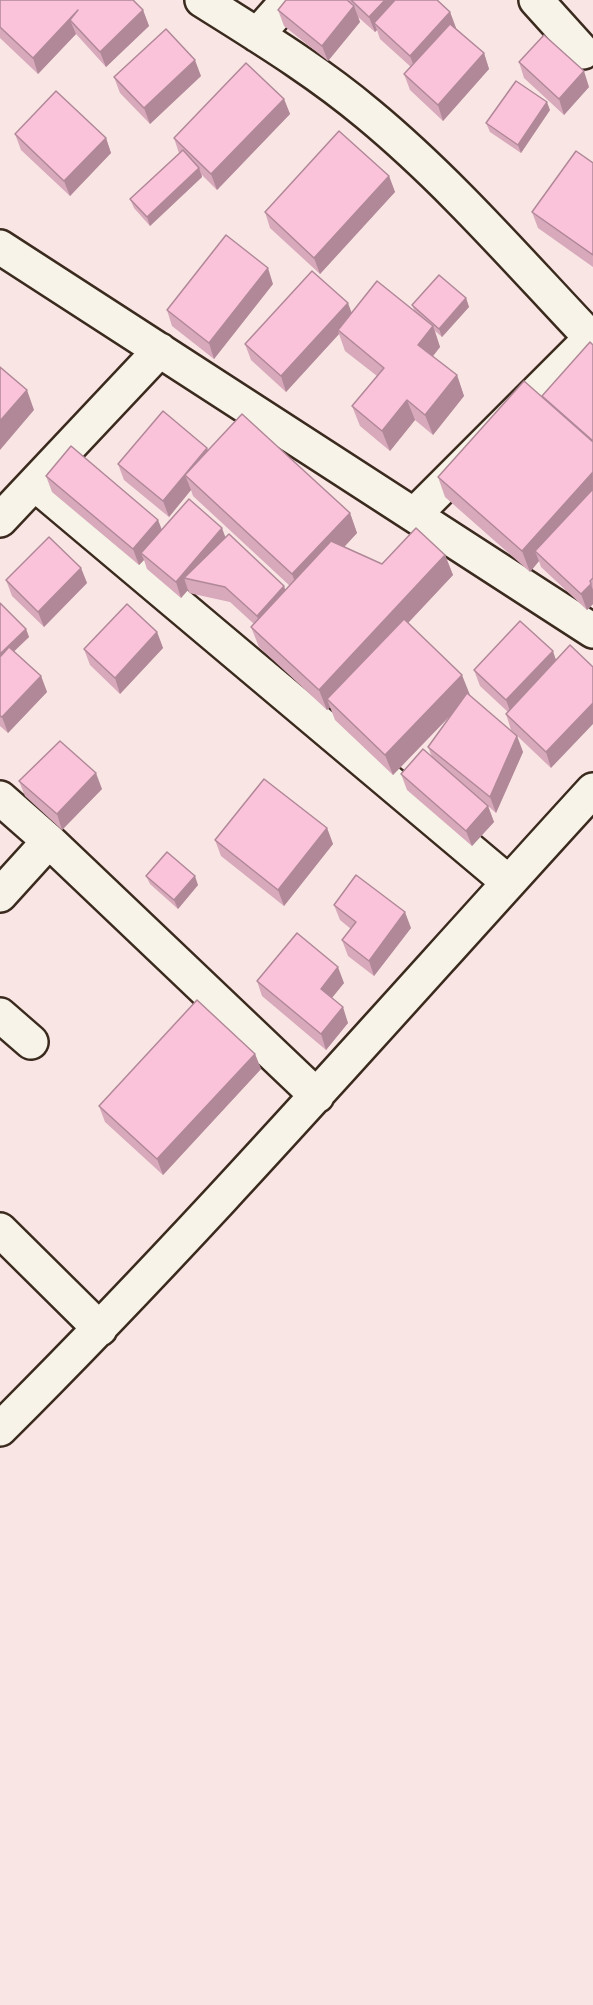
<!DOCTYPE html>
<style>
body{margin:0}
canvas{display:block;background:#f8e5e4}
</style>
<canvas width="593" height="2005"></canvas>
<script>
const c = document.querySelector('canvas').getContext('2d');
c.lineJoin = 'round';
function strokePath(path, color, width, dash) {
  c.strokeStyle = color;
  c.lineWidth = width;
  c.lineCap = dash ? 'butt' : 'round';
  c.setLineDash(dash || []);
  c.stroke(path);
}
function fill(path, color) {
  c.fillStyle = color;
  c.fill(path, 'evenodd');
}
const minor = new Path2D(`
 M202,0c57,36 115,71 166,114 81,67 151,148 223,224
 M536,0l47,52
 M257,35l31,-35
 M0,247l593,384
 M35,484l473,398
 M415,514l178,-178
 M0,520l160,-170
 M0,798l49,43 268,255
 M0,895l49,-54
 M0,1015l31,27
 M0,1230l100,99
 M0,1429c206,-205 397,-425 593,-639`);
strokePath(minor, '#3b2a1e', 38);
strokePath(minor, '#f7f3e8', 33);
fill(new Path2D(`
 M0,0l143,10 6,16 -43,41 -30,-33 -38,40 -38,-36z
 M286,0h151l13,12 6,16 28,25 5,16 -46,52 -33,-31 -6,-16 7,-7 -31,-28 -3,-9 -2,2 -17,-15 2,5 -32,39 -44,-35 -6,-16z
 M519,62l70,25 -25,28 -40,-37z
 M201,76l-51,48 -30,-31 -6,-16z
 M284,99l6,15 -73,76 -15,-15v2l-52,49 -16,-18 -4,-9 49,-46 -5,-15z
 M550,110l-29,43 -31,-21 -4,-9z
 M15,134l91,4 5,15 -41,43 -49,-46z
 M593,163v104l-55,-39 -6,-16z
 M389,176l6,16 -75,82 -50,-46 -5,-16z
 M273,284l-59,75 -42,-33 -5,-16z
 M466,298l3,9 -27,30 -7,-6 5,16 -7,9 24,19 7,21 -31,39 -18,-15 -25,31 -30,-25 -8,-20 25,-30 -32,-25 -6,-17 -53,58 -35,-32 -6,-16 106,-31 64,-1 -3,-7z
 M593,345v259l-6,6 -46,-43 -2,-6 -9,11 -85,-75 -7,-20 104,-80z
 M207,448l1,3 142,62 7,20 -13,14 38,17 63,-9 8,20 -45,48 62,73 47,40 6,16 -27,61 -8,-7 6,16 -22,24 -65,-56 -6,-16 31,-17 -4,-10 24,-33 -59,61 -58,-55 -5,-13 -3,3 -68,-63 -8,-20 3,-3 -24,-22 -41,-9 -1,-3 -7,8 -34,-29 -3,-9 -5,5 -87,-73 -6,-16 112,44 4,10 64,8 60,52 4,-4 -97,-90 -2,-6 -22,27 -45,-37 -6,-16z
 M81,568l6,15 -43,44 -32,-31 -6,-16z
 M0,603l26,26 3,8 -15,14 27,25 6,16 -39,41 -8,-7z
 M157,632l6,16 -43,46 -30,-29 -6,-16z
 M556,661l-5,107 -40,-38 -5,-16 2,-2 -28,-26 -6,-16z
 M19,781l83,8 -40,41 -37,-34z
 M327,828l6,16 -49,62 -63,-50 -6,-16z
 M146,876l52,9 -20,24 -28,-25z
 M334,905l77,23 -37,48 -26,-20 -6,-16 9,-11 -11,-9z
 M257,981l87,2 -12,15 16,25 -22,27 -64,-54z
 M255,1054l6,15 -98,106 -58,-53 -6,-16z`), '#d8a8bb');
fill(new Path2D(`
 M385,0h16l-27,23 3,7 -2,2 -6,-15z
 M354,6l6,16 -32,39 -6,-15z
 M78,10l-8,10 6,14 -38,40 -5,-16z
 M143,10l6,16 -43,41 -6,-15z
 M450,12l6,16 -40,43 -6,-15z
 M484,53l5,16 -46,52 -5,-16z
 M195,60l6,16 -51,48 -6,-16z
 M584,71l5,16 -25,28 -5,-16z
 M284,99l6,15 -73,76 -6,-16z
 M547,102l3,8 -29,43 -3,-8z
 M106,138l5,15 -41,43 -6,-15z
 M199,168l3,9 -52,49 -3,-9z
 M389,176l6,16 -75,82 -6,-16z
 M268,268l5,16 -59,75 -5,-16z
 M466,298l3,9 -27,30 -3,-8z
 M348,303l6,16 -16,11 1,4 -53,58 -5,-16z
 M433,326l7,21 -14,18 -8,-20z
 M457,375l7,21 -31,39 -8,-20z
 M27,390l7,20 -34,40v-29z
 M407,400l8,20 -25,31 -8,-20z
 M207,448l6,16 -28,11 6,15 -22,27 -6,-16z
 M593,472v29l-58,50 4,10 -9,11 -8,-21z
 M350,513l7,20 -57,62 -8,-21z
 M158,520l6,16 -23,17 3,7 -5,5 -6,-16z
 M222,528l6,16 -44,34 4,12 -7,8 -5,-16z
 M445,555l8,20 -121,129 -5,-5 3,8 -3,3 -8,-20z
 M81,568l6,15 -43,44 -6,-15z
 M591,584l2,6v14l-6,6 -6,-16z
 M284,586l6,16 -27,30 -6,-16z
 M26,629l3,8 -29,28v-11z
 M157,632l6,16 -43,46 -5,-16z
 M553,651l5,15 -46,50 -6,-16z
 M462,675l8,20 -77,80 -8,-20z
 M41,676l6,16 -39,41 -6,-16z
 M593,703v21l-42,44 -5,-16z
 M517,736l6,16 -27,61 -6,-16z
 M96,773l6,16 -40,41 -5,-16z
 M488,806l6,16 -22,24 -6,-15z
 M327,828l6,16 -49,62 -6,-16z
 M195,876l3,9 -20,24 -4,-9z
 M405,912l6,16 -37,48 -5,-15z
 M338,967l6,16 -18,22 -5,-16z
 M343,1007l5,16 -22,27 -5,-16z
 M255,1054l6,15 -98,106 -6,-16z`), '#b08898');
const building = new Path2D(`
 M0,0h133l10,10 -43,42 -30,-32 8,-10 -45,48 -33,-31z
 M286,0h61l7,6 -32,40 -44,-36z
 M351,0h34l-16,17z
 M395,0h42l13,12 -40,44 -36,-33z
 M450,24l34,29 -46,52 -34,-31z
 M166,29l29,31 -51,48 -30,-31z
 M544,35l40,36 -25,28 -40,-37z
 M246,63l38,36 -73,75 -37,-36z
 M516,81l31,21 -29,43 -32,-22z
 M56,91l50,47 -42,43 -49,-47z
 M339,131l50,45 -75,82 -49,-46z
 M183,150l16,18 -52,49 -17,-18z
 M576,151l17,12v92l-61,-43z
 M226,235l42,33 -59,75 -42,-33z
 M312,271l36,32 -67,73 -36,-32z
 M439,275l27,23 -27,31 -27,-24z
 M377,281l56,45 -15,19 39,30 -32,40 -18,-15 -25,31 -30,-25 32,-38 -46,-38z
 M590,342l3,3v96l-51,-45z
 M0,367l27,23 -27,31z
 M524,381l69,61v30l-71,79 -84,-74z
 M163,411l44,37 -44,53 -45,-37z
 M242,414l108,99 -58,61 -107,-99z
 M71,446l87,74 -25,29 -87,-73z
 M593,489v89l-3,3 1,3 -10,10 -46,-43z
 M189,499l33,29 -46,54 -35,-29z
 M416,528l29,27 -126,135 -68,-63 80,-86 51,23z
 M229,534l55,52 -27,30 -32,-29 -41,-9z
 M49,537l32,31 -43,44 -32,-32z
 M0,603l26,26 -26,25z
 M127,604l30,28 -42,46 -31,-29z
 M404,619l58,56 -77,80 -58,-56z
 M520,621l33,30 -47,49 -32,-30z
 M570,645l23,22v36l-47,49 -40,-38z
 M9,647l32,29 -39,41 -2,-1v-59z
 M467,693l50,43 -27,61 -62,-50z
 M60,741l36,32 -39,41 -38,-33z
 M423,749l65,57 -22,25 -65,-57z
 M264,779l63,49 -49,62 -63,-50z
 M167,852l28,24 -21,24 -28,-24z
 M356,875l49,37 -36,49 -27,-21 14,-18 -22,-17z
 M297,933l41,34 -17,22 22,18 -22,27 -64,-53z
 M197,1000l58,54 -98,105 -58,-53z`);
fill(building, '#fbc3d9');
strokePath(building, '#b08898', 1.5);
</script>
